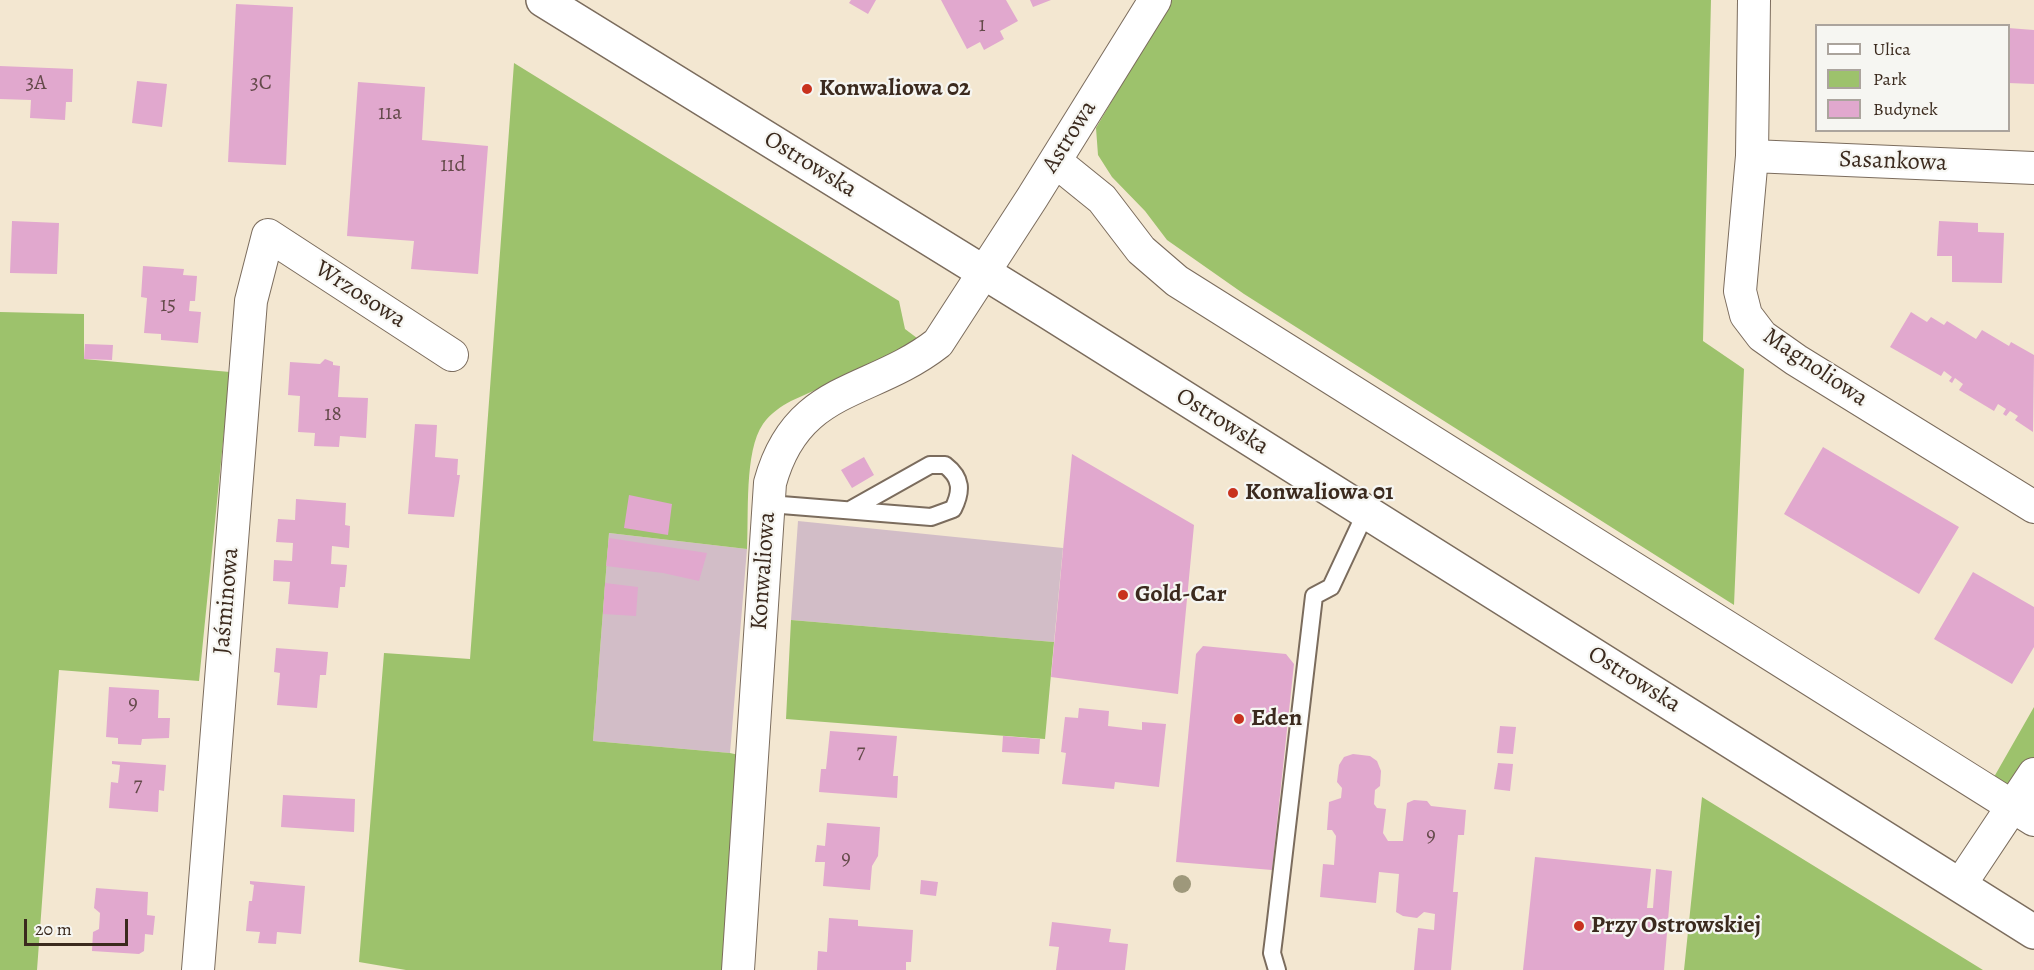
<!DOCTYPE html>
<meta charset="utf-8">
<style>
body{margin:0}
#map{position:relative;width:2034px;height:970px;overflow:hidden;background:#f3e7d1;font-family:Alegreya,serif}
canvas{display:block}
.legend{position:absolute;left:1815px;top:24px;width:195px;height:108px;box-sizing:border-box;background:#f6f6f2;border:2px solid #aba49d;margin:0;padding:8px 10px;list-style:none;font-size:18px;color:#3b2a1e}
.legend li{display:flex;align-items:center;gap:12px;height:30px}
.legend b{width:30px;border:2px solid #aba49d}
.scale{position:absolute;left:24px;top:919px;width:104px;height:27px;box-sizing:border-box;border:3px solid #3b2a1e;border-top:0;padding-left:8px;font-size:18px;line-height:21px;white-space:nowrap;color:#3b2a1e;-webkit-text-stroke:4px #f6f6f2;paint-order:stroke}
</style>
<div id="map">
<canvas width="2034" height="970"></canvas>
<ul class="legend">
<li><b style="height:8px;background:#fff"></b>Ulica</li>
<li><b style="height:16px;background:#9dc26c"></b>Park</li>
<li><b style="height:16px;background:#e1a8ce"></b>Budynek</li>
</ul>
<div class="scale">20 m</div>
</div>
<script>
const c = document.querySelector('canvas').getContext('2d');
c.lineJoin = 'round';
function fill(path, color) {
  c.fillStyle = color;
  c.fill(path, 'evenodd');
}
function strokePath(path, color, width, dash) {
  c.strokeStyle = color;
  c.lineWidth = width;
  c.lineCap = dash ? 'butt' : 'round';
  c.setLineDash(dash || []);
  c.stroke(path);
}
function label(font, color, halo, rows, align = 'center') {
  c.font = font + ' Alegreya,serif';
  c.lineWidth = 4.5;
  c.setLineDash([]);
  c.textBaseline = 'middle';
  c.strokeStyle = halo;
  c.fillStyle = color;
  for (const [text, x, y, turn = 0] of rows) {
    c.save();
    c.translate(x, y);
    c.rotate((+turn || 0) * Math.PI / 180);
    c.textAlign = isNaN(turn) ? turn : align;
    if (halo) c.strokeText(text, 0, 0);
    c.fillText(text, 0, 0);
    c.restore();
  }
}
fill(new Path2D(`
 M798,521l265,27 -9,94 -263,-22z
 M609,533l138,16 -17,204 -137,-12z`), '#d2bdc7');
fill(new Path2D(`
 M1171,0h540l-8,341 41,28 -10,236 -490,-311 -77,-54 -22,-29 -33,-34 -14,-22 -2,-27z
 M514,63l385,238 6,28 12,9 -13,12 -113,51c-11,6 -20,12 -28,23 -19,27 -14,92 -16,125l-138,-16 -16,208 137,12 22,5 -14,212h-332l-47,-8 25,-309 86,6z
 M0,312l84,2v45l146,13 -31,309 -140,-11 -22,300h-37z
 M791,620l263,22 -9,97 -259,-20z
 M2034,707v94l-40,-24z
 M1702,797l281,173h-299z`), '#9dc26c');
fill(new Path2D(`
 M851,0h25l-8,14 -19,-11z
 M941,0h65l12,21 -18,10 4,8 -20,11 -4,-8 -13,7z
 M1030,0h21l-18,7z
 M236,4l57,3 -7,158 -58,-3z
 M2008,28l26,2v54l-26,-1z
 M0,66l73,3 -1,33h-6l-1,18 -35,-2 1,-18 -31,-1z
 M137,81l30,3 -5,43 -30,-4z
 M358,82l67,5 -3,53 66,6 -10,128 -67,-5 3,-28 -67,-5z
 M12,221l47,2 -2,51 -47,-1z
 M1939,221l39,2v9l26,1 -2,50 -50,-1v-26h-15z
 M143,266l41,3 -1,6 14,1 -2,25h-5l-1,10 12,1 -3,31 -37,-3v-6l-17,-1 3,-35 -6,-1z
 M1911,312l16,10 4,-5 13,8 3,-4 29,18 6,-9 27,16 2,-4 23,13 -1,77 -18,-12 3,-4 -8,-5 -4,5 -3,-2 3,-5 -8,-5 -4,7 -35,-21 4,-6 -8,-6 -3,5 -3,-2 3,-4 -8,-6 -3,5 -51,-29z
 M85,344l28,1 -1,15 -28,-1z
 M325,359l8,3v3l7,1 -2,31 30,1 -2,40 -26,-2 -1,11 -25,-1 1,-13 -17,-1 2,-36 -12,-1 2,-33 30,2z
 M415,424l22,1 -2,32 23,2 -1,16h3l-6,42 -46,-3z
 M1823,447l136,80 -40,67 -135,-80z
 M1072,454l122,71 -16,169 -127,-17z
 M864,457l10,18 -22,13 -11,-18z
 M629,495l43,9 -4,31 -44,-7z
 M296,499l50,4 -1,22 5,1 -1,22 -17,-2 -1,18 16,1 -2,22h-5l-2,21 -50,-4 2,-22 -17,-1 1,-21 18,1 1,-18 -17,-1 2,-23 17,1z
 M609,538l98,15 -8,28 -36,-8 -57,-7z
 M1973,572l61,35v40l-22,37 -78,-45z
 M605,583l33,4 -2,29 -33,-2z
 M1203,646l83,8 8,10 -22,206 -96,-8 20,-208z
 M276,648l52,4 -2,23h-6l-3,33 -40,-3 3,-32 -6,-1z
 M109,687l50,3 -1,28h12l-1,20 -27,1 -1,6 -23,-1v-6l-12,-1z
 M1079,708l30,3 -1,15 34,4v-8l24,2 -7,63 -44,-5 -1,7 -52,-5 4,-31 -5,-1 4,-35 13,1z
 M1500,726l16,1 -3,27 -16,-1z
 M830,731l67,5 -4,40h5l-1,22 -78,-6 2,-23h5z
 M1003,736l37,3 -1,15 -37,-2z
 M1353,754l17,2 7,5 4,10 -1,15 -5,4 -1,14 3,4 9,1 -3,24 5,8h15l4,-38 7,-3 13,1 4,5 35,4 -2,25h-6l-5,57h5l-7,78h-37l4,-42 16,2 1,-16 -11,-2 -7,6 -14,-2 -7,-4 3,-38 -20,-2 -3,31 -56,-6 3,-33 11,1 2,-29 -4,-6h-5l2,-28 12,-4 1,-10 -5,-6 2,-17 5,-8z
 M112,761l54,4 -2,26 -5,-1 -1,22 -49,-4 2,-26 7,1 2,-18 -8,-1z
 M1498,763l15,1 -3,27 -16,-2z
 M283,795l72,4 -1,33 -73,-5z
 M827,823l53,4 -2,29 -6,10 -2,24 -47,-4 2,-24h-10l2,-17 8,1z
 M1535,857l116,12 -4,39h6l3,-39 16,2 -8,99h-141z
 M921,880l17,2 -2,14 -16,-2z
 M250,881l55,5 -4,48 -24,-2 -1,12 -18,-1 2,-11 -14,-1 3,-30h3l2,-16 -4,-1z
 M96,888l52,4 -1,23 8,1 -2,19 -8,-1 -1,17 -5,3 -47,-3 1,-19 6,-3 1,-16 -6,-5z
 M829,918l29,2v6l55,4 -2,32h-5v8h-89l1,-19 9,1z
 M1052,922l59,7 -2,13 19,2 -3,26h-69l3,-23 -10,-1z`), '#e1a8ce');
const service = new Path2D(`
 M769,504l162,13 22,-8c9,-18 9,-31 -8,-44h-15l-80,45
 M1277,970l-5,-17 3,-24 39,-333 17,-9 35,-75`);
const minor = new Path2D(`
 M1754,0l-2,156 -12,135 6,24 16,21 34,24 238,147
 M1752,156l282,12
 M1055,161l47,38 39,51 36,31 857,539
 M1960,885l74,-111
 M198,970l53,-669 17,-66 184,120
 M738,970l32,-487c27,-99 100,-87 168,-140l94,-145 123,-198`);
const secondary = new Path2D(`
 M543,0l505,312 986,620`);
strokePath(service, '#7b6c5d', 20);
strokePath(minor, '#7b6c5d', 34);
strokePath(secondary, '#7b6c5d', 36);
strokePath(service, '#fff', 16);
strokePath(minor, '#fff', 32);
strokePath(secondary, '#fff', 33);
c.fillStyle = '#9e987b';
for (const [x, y] of [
 [1182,884]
]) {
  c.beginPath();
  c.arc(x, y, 9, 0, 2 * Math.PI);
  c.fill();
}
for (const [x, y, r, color] of [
 [807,89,6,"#c8321e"],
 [1233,493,6,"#c8321e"],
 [1123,595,6,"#c8321e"],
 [1239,719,6,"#c8321e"],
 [1579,926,6,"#c8321e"]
]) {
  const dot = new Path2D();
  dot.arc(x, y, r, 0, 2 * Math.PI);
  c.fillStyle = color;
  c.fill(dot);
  strokePath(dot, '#f6f6f2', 2);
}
label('21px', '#644a4a', null, [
 ["1",982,26],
 ["3A",36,84],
 ["3C",261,84],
 ["11a",390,114],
 ["11d",453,166],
 ["15",168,306],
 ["18",333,415],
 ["9",133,704],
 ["7",861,753],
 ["7",138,786],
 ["9",1431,836],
 ["9",846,859]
]);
label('bold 24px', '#3b2a1e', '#f6f6f2', [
 ["Konwaliowa 02",819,89],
 ["Konwaliowa 01",1245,493],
 ["Gold-Car",1135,595],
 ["Eden",1251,719],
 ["Przy Ostrowskiej",1591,926]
], 'left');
label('24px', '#3b2a1e', '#f6f6f2', [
 ["Astrowa",1070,137,-58],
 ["Sasankowa",1893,162,2],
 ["Ostrowska",810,165,32],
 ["Wrzosowa",360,295,33],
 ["Magnoliowa",1815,368,34],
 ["Ostrowska",1222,422,32],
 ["Konwaliowa",764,571,-86],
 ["Jaśminowa",227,601,-85],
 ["Ostrowska",1634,680,32]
]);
</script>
